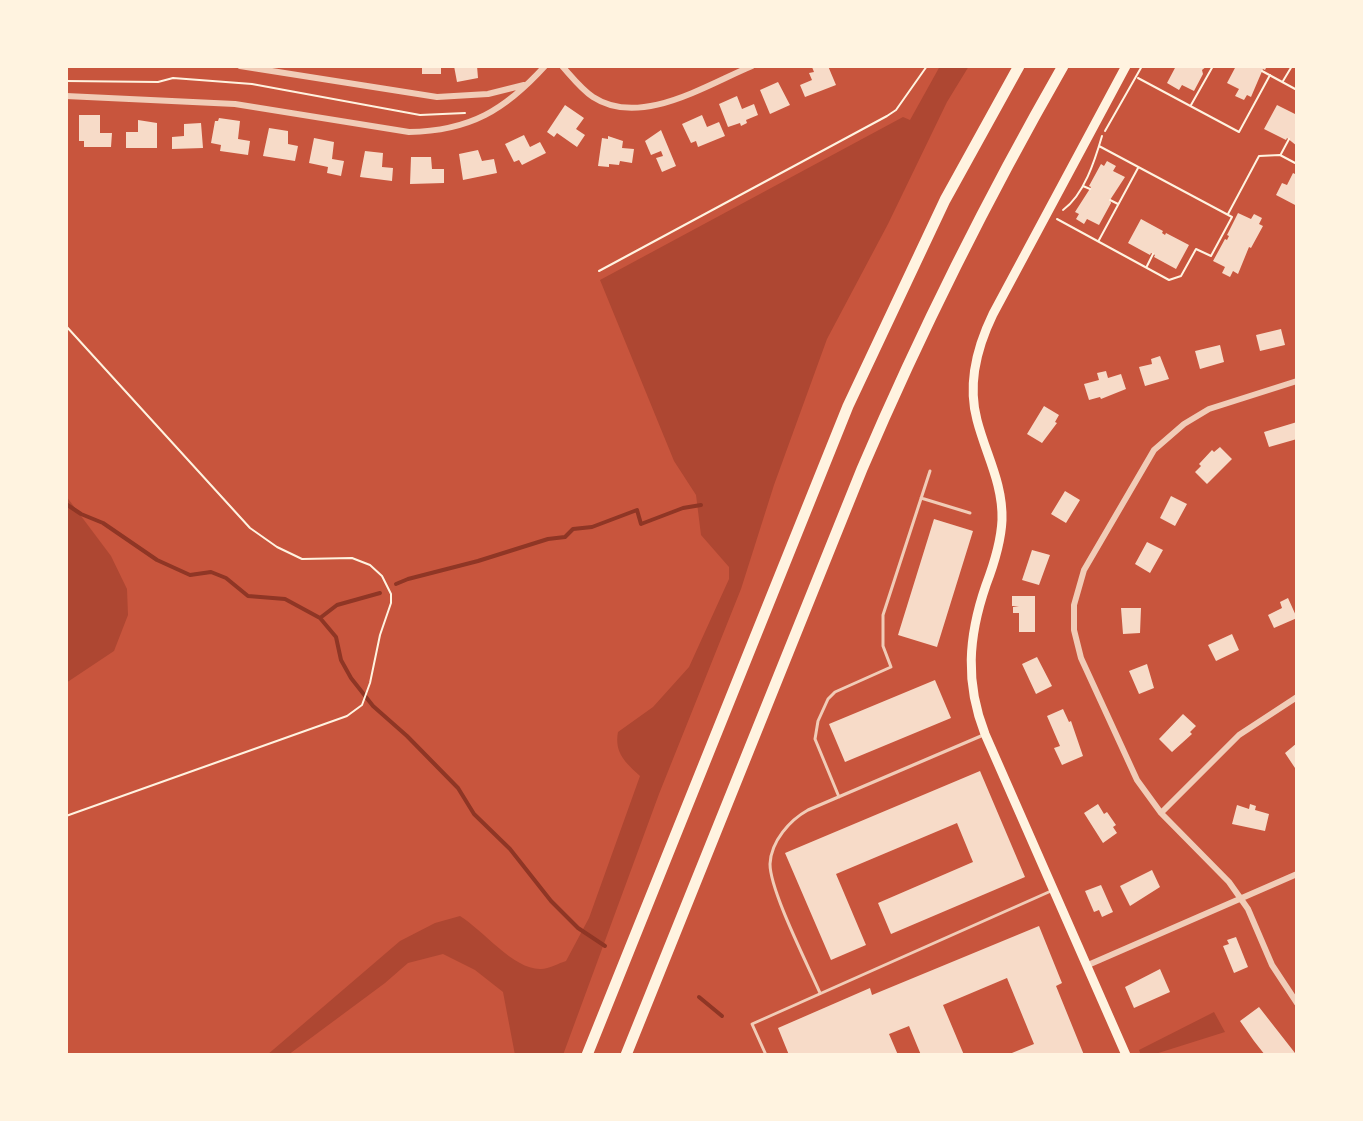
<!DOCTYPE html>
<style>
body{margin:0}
#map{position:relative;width:1363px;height:1121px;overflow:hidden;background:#c8553d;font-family:Roboto,sans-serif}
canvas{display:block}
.frame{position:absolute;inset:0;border:68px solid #fff3e0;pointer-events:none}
</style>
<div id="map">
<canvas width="1363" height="1121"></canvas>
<div class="frame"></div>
</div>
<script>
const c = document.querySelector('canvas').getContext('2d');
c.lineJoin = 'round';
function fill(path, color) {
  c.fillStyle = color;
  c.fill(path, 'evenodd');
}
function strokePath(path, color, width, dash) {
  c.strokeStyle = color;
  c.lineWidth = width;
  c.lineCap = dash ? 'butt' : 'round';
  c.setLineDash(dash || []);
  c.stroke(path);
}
fill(new Path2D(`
 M940,66h29l-22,36 -59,122 -61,115 -53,146 -33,104 -82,205 -96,261h-48l-12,-63 -28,-22 -32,-16 -35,9 -23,20 -97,72h-21l133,-114 35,-18 25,-7c24,15 54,54 81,53 8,0 18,-6 25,-8l23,-43 51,-142c-14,-13 -26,-23 -22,-44l35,-25 36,-40 40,-88v-12l-28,-32 -5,-40 -22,-34 -74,-181 303,-163 7,3z
 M66,496l45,60 16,33 1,26 -14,36 -48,32z
 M1214,1012l11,20 -73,23h-11l-2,-5z`), '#ae4732');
strokePath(new Path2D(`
 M66,504l15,10 22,9 54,37 33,15 21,-3 15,6 22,18 37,3 35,19 16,19 5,23 10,18 22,28 34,30 51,52 16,26 36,35 41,52 27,27 27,18
 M396,584l12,-5 70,-18 70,-22 17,-2 8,-8 19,-2 45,-17 4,14 42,-16 18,-3
 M320,618l17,-13 43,-12
 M699,997l23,19`), '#8f3625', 4);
fill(new Path2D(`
 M422,66h19v8h-19z
 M454,66h23l1,12 -21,4z
 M815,66h13l8,19 -31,12 -5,-12 12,-5 -3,-7 5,-1 -2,-5z
 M1176,66h31l-5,4 1,4 -9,17 -12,-6 -3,5 -12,-7z
 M1236,66h31l-2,4 -2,-1 -12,28 -4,-2 -3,5 -9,-4 4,-7 -12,-6z
 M778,82l12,23 -20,9 -10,-24z
 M737,96l5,13 12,-5 4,11 -12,5 1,3 -6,3 -1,-3 -12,4 -9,-23z
 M565,105l19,13 -8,11 9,6 -8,12 -20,-14 -3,4 -7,-5z
 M1277,105l20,10v31l-10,-8 -1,2 -22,-11z
 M79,115h21v18h12l-1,14h-27v-6h-5z
 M702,115l5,12 12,-5 6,14 -27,11 -2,-6 -5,2 -9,-19z
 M219,118l21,3 -2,18 12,2 -2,14 -28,-4 1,-6 -10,-2 4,-22h3z
 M138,120l19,3v25h-31v-16h12z
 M201,123l2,25 -31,1v-12l12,-1v-12z
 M269,128l19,3v13l10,2 -3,15 -32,-5z
 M661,130l15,36 -14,6 -6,-14 7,-2 -2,-5 -10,4 -6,-14z
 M524,135l6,12 10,-5 6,11 -24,12 -3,-5 -5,2 -9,-18z
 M608,136l15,5 -1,7 12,1 -2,14 -12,-2 -1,4 -10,-1v3l-11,-1 4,-28 6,1z
 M314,138l20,4 -2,17 12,2 -3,15 -14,-3 1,-6 -19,-4z
 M478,150l4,11 12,-2 3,14 -34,7 -4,-26z
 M365,151l18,2 -1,14 11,1 -1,13 -32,-4z
 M411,157h20l1,12h12v14l-34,1z
 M1107,161l9,5 -3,5 12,6 -15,23 1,3 -12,22 -12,-6 -3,5 -8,-5 3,-5 -4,-2 16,-25 -2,-1 12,-22 3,2z
 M1293,173l4,2v31l-21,-11 6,-12 5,2z
 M1238,213l13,6 3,-5 8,4 -3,6 4,2 -12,22 -2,-1 -11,27 -5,-3 -3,6 -8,-4 3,-6 -12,-6 12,-22 2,1 2,-4 -2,-1z
 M1141,219l22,12 -1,2 3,2 1,-2 23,12 -13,24 -22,-12 1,-2 -4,-2 -1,2 -22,-12z
 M1281,329l4,16 -25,6 -4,-16z
 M1220,345l4,17 -24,7 -5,-18z
 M1160,356l9,23 -24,7 -6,-19 13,-3 -1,-5z
 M1106,371l2,7 13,-4 5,15 -25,10 -1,-2 -11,3 -5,-16 15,-4 -2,-7z
 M1044,406l15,9 -4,7 2,1 -15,20 -15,-9z
 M1297,422v17l-28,8 -5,-15z
 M1220,447l12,12 -25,25 -12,-12 6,-6 -2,-2 13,-14 2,2z
 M1065,491l15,9 -14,23 -15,-9z
 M1171,496l16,8 -12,22 -15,-8z
 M934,519l39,12 -36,116 -39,-12z
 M1147,542l16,8 -13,23 -15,-9z
 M1032,550l18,5 -11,30 -17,-5z
 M1012,596h23v36h-16v-19h-6v-6l6,-1h-7z
 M1288,598l9,20 -23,10 -6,-13 14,-7 -2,-6z
 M1121,608h20l-1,25 -17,1z
 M1232,634l7,16 -23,11 -8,-16z
 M1037,657l15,29 -16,8 -14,-30z
 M1147,664l7,24 -15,6 -10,-23z
 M935,680l16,38 -106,44 -16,-38z
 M1063,709l6,13 2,-1 12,35 -21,9 -8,-17 6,-2 -13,-30z
 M1183,714l13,12 -6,6 2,2 -20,18 -13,-13z
 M1297,743v28l-12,-18z
 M980,771l45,106 -134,57 -13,-31 95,-41 -16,-39 -121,51 30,71 -35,15 -46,-107z
 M1098,804l6,10 3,-2 9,13 -3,2 4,6 -14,10 -19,-30z
 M1250,804l6,2 -1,4 14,4 -4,17 -33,-7 5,-19 12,4z
 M1152,870l8,17 -30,19 -10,-20z
 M1101,885l12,27 -11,5 -3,-7 -5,2 -9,-21z
 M1039,926l23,57 -6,3 28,69h-77l27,-11 -27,-66 -64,27 21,50h-43l-12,-29 -20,8 9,21h-109l-11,-27 92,-40 2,7z
 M1236,937l12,30 -14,6 -11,-27 6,-2 -2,-4z
 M1160,969l10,23 -36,16 -9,-21z
 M1259,1007l36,46v2h-30l-11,-14 -14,-20z`), '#f7dbc8');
strokePath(new Path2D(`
 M1262,71l35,19
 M1138,78l101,54 31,-57
 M66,81l92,1 15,-4 79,6 168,31 45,-2
 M1283,81l9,-15
 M1191,105l22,-39
 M1105,131l37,-65
 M1281,154l8,-15
 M1083,186l7,3
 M1110,200l8,4
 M1063,210c21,-15 32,-50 39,-74
 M1228,214l31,-58 21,-1 17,9
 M1057,219l112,61 12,-4 15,-27 15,7 21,-39 -133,-71
 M1099,240l39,-72
 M1147,266l6,-12
 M599,271l288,-155 9,-6 31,-44
 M66,326l184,202 27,19 25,12 50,-1 18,7 12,11 9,18v9l-11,32 -10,48 -8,22 -15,11 -281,100`), '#fff3e0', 2);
strokePath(new Path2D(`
 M921,498l49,15
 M839,797l-24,-58 3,-18 10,-22 7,-7 56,-25 -8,-21v-31l47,-144
 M820,993c-12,-28 -50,-102 -50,-129 1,-23 20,-44 38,-54l173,-74
 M766,1055l-14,-31 299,-133`), '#f1ccb7', 3);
strokePath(new Path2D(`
 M240,66l197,31 51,-3 36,-9
 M562,66c10,11 19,23 31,31 47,31 113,-12 159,-31
 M66,96l169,8 174,28c61,-1 96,-22 136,-66
 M1297,381l-88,28 -25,15 -30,26 -70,120 -10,35v25l7,28 56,122 24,33 68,69 19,27 24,56 25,38
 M1161,813l78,-78 58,-38
 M1088,965l209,-91`), '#f1ccb7', 6);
strokePath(new Path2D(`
 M1126,1055l-141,-321c-20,-51 -17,-97 1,-149 8,-21 15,-42 16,-65 1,-37 -16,-65 -25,-100 -10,-37 0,-73 16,-106l133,-248`), '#fff3e0', 9);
strokePath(new Path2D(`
 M587,1055l261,-649 97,-206 74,-134
 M626,1055l236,-586c59,-138 126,-272 201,-403`), '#fff3e0', 11);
</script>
